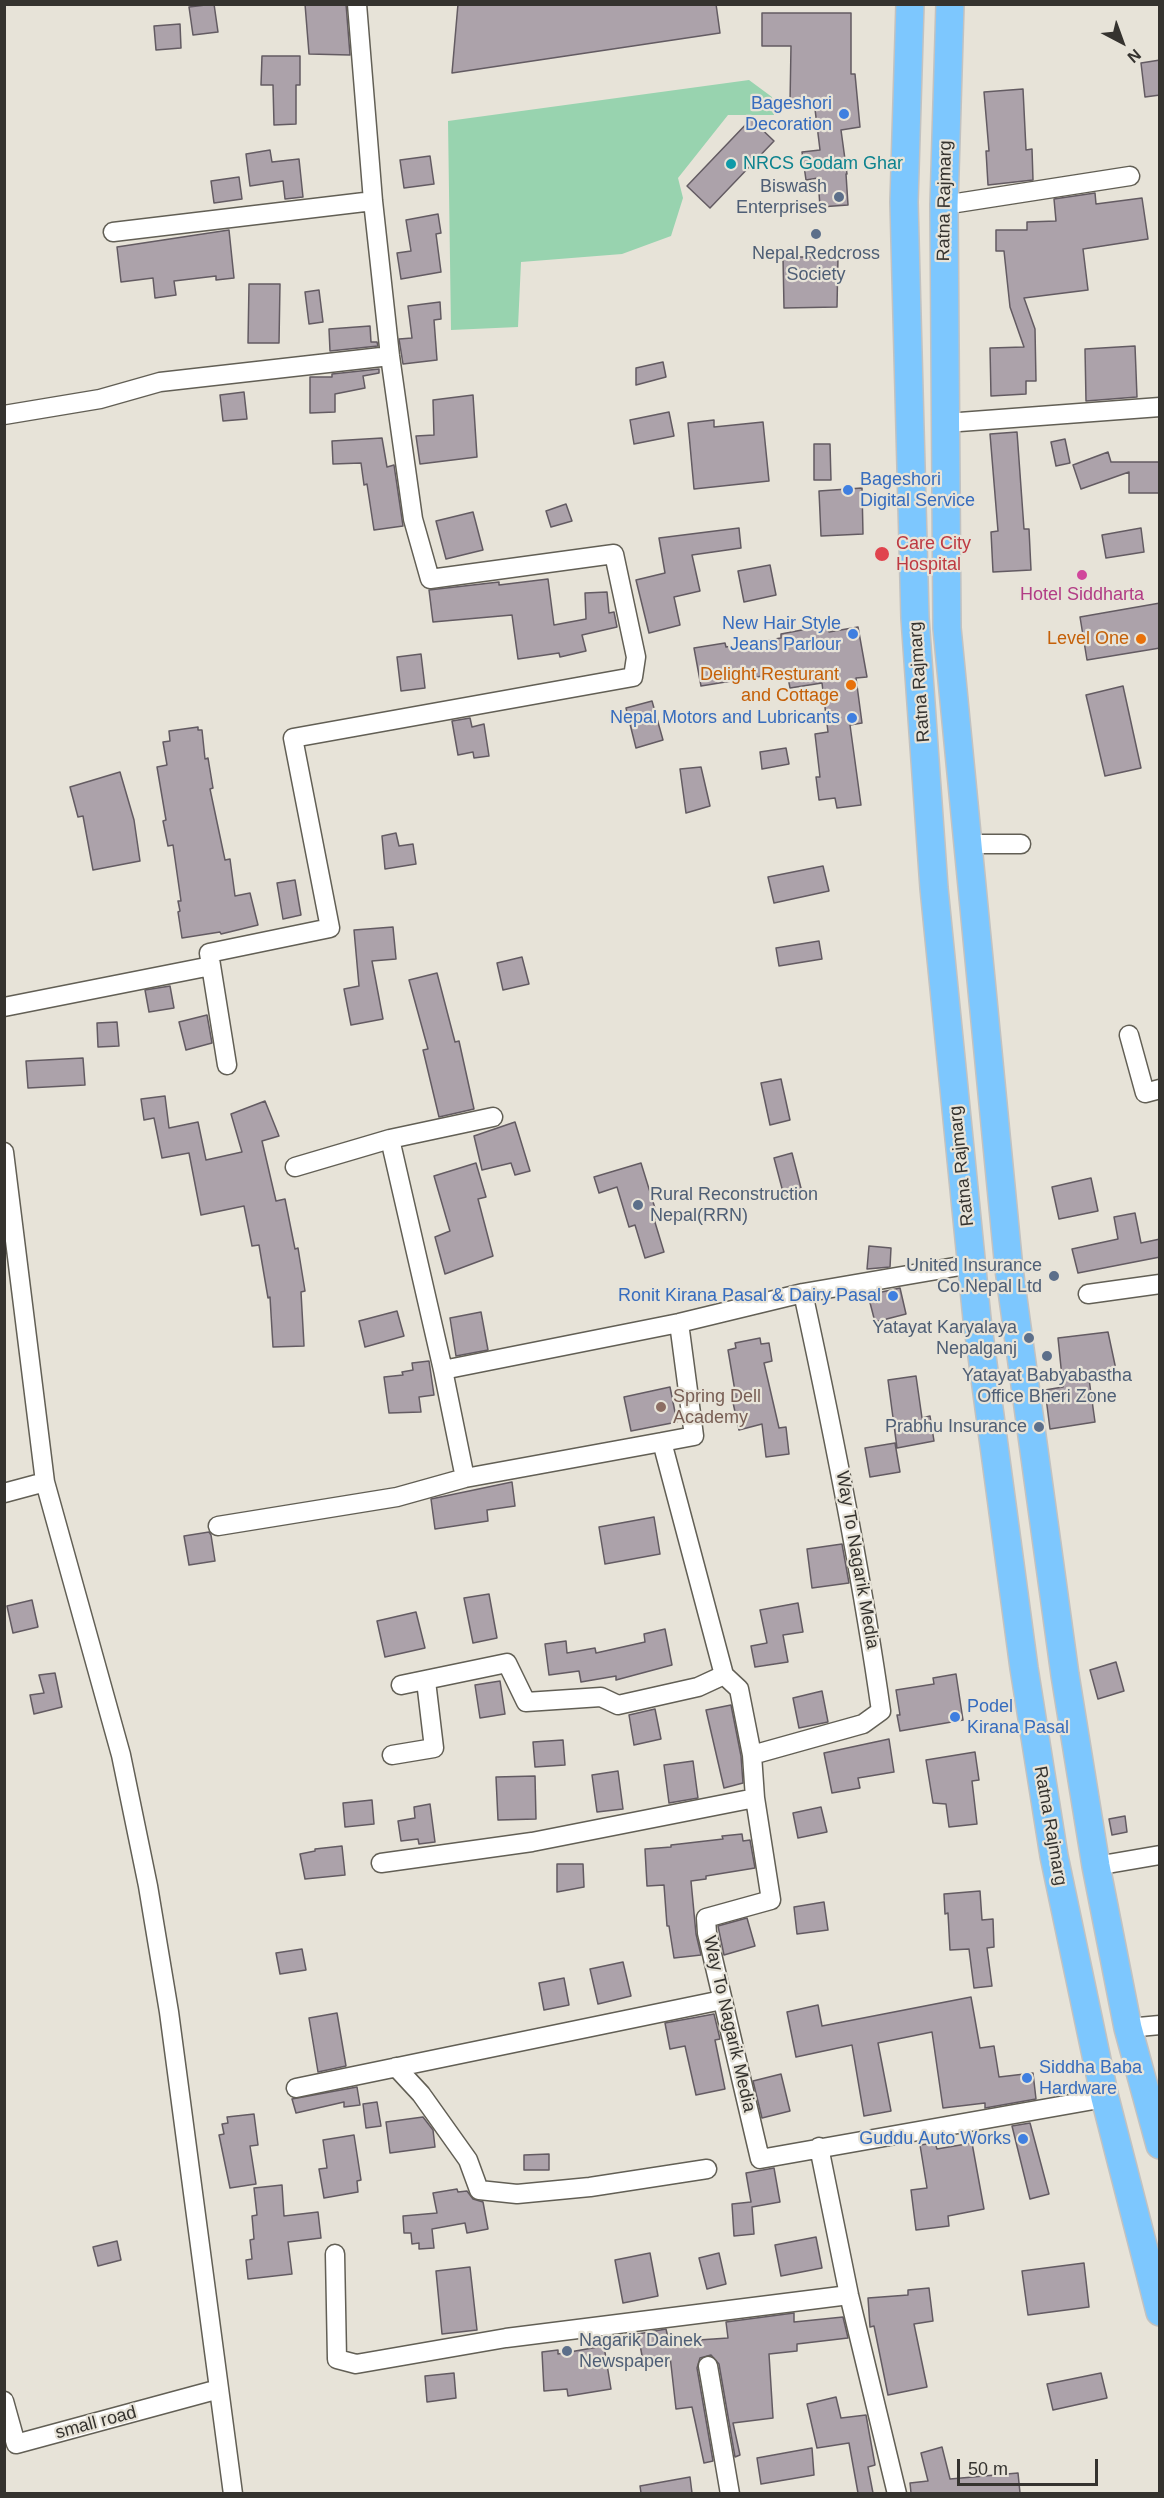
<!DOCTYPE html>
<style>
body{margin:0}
#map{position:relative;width:1164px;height:2498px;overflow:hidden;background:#e7e3d8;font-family:Arial,sans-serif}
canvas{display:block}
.frame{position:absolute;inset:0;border:6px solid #35332f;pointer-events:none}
.north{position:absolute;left:1092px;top:12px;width:60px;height:60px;-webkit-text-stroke:4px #e7e3d8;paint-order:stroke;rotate:139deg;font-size:16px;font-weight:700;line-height:24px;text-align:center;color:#35332f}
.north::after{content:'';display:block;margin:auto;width:21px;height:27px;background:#35332f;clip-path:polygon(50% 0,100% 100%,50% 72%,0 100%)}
.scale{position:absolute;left:957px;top:2459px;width:141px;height:27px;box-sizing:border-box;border:3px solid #35332f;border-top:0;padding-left:8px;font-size:18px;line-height:21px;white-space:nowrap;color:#35332f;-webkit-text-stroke:4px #e7e3d8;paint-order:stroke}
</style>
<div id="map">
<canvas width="1164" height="2498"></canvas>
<div class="frame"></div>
<div class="north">N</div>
<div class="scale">50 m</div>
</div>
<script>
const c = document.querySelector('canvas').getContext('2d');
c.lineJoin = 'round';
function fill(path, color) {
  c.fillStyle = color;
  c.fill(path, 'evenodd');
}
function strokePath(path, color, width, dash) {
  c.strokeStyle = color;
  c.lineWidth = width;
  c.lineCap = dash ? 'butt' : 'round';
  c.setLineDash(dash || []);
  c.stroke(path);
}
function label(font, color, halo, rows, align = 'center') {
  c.font = font + ' Arial,sans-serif';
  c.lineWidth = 4.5;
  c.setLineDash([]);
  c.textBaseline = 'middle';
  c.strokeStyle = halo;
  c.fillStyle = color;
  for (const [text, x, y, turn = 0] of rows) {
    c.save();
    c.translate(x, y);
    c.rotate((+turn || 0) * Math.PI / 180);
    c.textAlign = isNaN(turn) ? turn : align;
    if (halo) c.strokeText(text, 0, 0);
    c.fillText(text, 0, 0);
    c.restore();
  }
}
fill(new Path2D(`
 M749,80l23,17 2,18h-46l-50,63 5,20 -12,38 -49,18 -101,8 -3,65 -67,3 -3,-209z`), '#98d3af');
const building = new Path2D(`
 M214,4l4,28 -25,3 -4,-28z
 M305,4h41l4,51 -41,-1z
 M458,4h258l4,29 -268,40z
 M762,13h89v61h4l5,53 -19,3 6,44h-1l2,31 -28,2 -2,-29 -12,2 -4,-28 18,-2 -6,-49 -24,3 1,-58h-29z
 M180,24l1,24 -25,2 -2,-24z
 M262,56h38v29h-4v39l-22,1 -1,-40h-12z
 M1160,60v35l-15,2 -4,-34z
 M1023,89l3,61 6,-1 1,31 -45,5 -2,-34h3l-5,-59z
 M751,119l23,22 -64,67 -23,-22z
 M270,150l2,12 27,-3 4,38 -18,2 -2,-18 -33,5 -4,-32z
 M430,156l4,28 -30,4 -4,-28z
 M239,177l3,22 -28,4 -3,-22z
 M1095,193l1,11 46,-6 6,41 -65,10 5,41 -64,8 11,31 1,52h-10v13l-35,2 -1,-48 34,-1 -14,-40 -6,-56h-8v-21h31v-8l29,-1 -2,-22z
 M438,214l3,19 -5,1 5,38 -40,7 -4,-26 14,-2 -5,-31z
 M229,230l5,48 -18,2v-4l-42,5 2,14 -21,3 -2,-20 -32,4 -4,-35z
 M783,257h55l-1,50 -53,1z
 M249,284h31l-1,59h-31z
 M319,290l4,32 -14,2 -4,-32z
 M440,302l1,17 -7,1 3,40 -34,4 -4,-25 13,-1 -4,-32z
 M370,326l1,16h6l1,4 -48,5 -1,-22z
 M1135,346l2,51 -51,4 -1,-52z
 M663,362l3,15 -30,8v-17z
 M379,369v4l-16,3 2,12 -30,6v18l-25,1v-36h22v-3z
 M244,392l3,27 -24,2 -3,-26z
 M473,395l4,62 -57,7 -4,-28 18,-1 -1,-35z
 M669,412l5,24 -40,8 -4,-24z
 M714,420v7l49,-5 6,59 -75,8 -6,-66z
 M1017,432l7,97h5l2,41 -38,2 -2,-40 7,-1 -8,-97z
 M382,438l5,29 7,-2 9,61 -29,4 -7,-46 -3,1 -3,-22 -28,1 -1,-23z
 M1065,439l5,24 -14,3 -5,-24z
 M814,444h16l1,36h-17z
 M1108,452l3,10h49v31h-31v-21l-48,17 -8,-24z
 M862,488l1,46 -42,2 -2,-45z
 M566,504l6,17 -21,6 -5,-16z
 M473,512l10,38 -37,9 -10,-38z
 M739,528l2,20 -49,7 8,36 -26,6 6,28 -31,8 -13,-53 29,-7 -6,-35z
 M1141,528l3,24 -38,6 -4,-23z
 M770,565l6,30 -32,7 -6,-31z
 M548,579l6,46 32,-6 -1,-26 22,-1 2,21 5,-1 3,15 -35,8 4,16 -26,6 -1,-4 -41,6 -6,-44 -79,7 -4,-32 70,-8v3z
 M1160,603v45l-73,12 -7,-43z
 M828,625l1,7 29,-5 9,50 -11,1 6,45 -12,2 11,80 -24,3 -2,-10 -16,2 -3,-23h4l-5,-43 13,-2 -6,-49 -32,5 -3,-16 -86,14 -7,-38 31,-5 1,4 55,-9v-4z
 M421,654l4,34 -24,3 -4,-34z
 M1123,686l18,82 -36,8 -19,-81z
 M652,701l11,39 -27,8 -10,-40z
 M470,718l2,9 12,-3 5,32 -15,2 -1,-6 -15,3 -6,-34z
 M198,727v3h4l3,29 3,-1 5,30 -3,1 15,71 5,-1 5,37 15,-3 8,32 -37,9 -1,-2 -38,6 -4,-26 2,-1 -2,-10h3l-8,-56 -5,1 -5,-25 3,-1 -9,-53 10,-2 -4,-23 7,-1 -1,-10z
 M786,748l3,16 -27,5 -2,-17z
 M701,767l9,39 -24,7 -6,-44z
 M120,772l14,48 6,41 -47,9 -10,-54 -5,1 -8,-30z
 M396,833l3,13 14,-2 3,20 -31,5 -3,-33z
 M823,866l6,25 -55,12 -6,-26z
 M295,880l6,35 -18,4 -6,-36z
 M393,927l3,32 -24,2 11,58 -32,6 -7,-36 15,-3 -5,-56z
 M819,941l3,18 -43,7 -3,-18z
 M522,957l7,27 -26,6 -6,-27z
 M437,973l18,69 4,-1 15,68 -35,8 -16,-67 5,-1 -19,-69z
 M170,986l4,22 -25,4 -4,-22z
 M207,1015l5,28 -26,7 -7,-28z
 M117,1022l2,24 -21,1 -1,-24z
 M83,1058l2,27 -57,3 -2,-27z
 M781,1079l9,41 -20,5 -9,-42z
 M165,1096l4,32 29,-6 8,38 36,-8 -11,-38 34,-13 14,35 -17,5 14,60 9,-2 10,50 3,-1 7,43 -4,1 3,54 -31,1 -3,-50 -2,1 -9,-53 -7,1 -8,-40 -43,9 -12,-62 -27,5 -8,-40 -10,2 -3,-21z
 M515,1122l15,49 -15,4 -4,-12 -29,7 -8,-34z
 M792,1153l10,39 -18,4 -10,-38z
 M476,1163l10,34 -8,2 15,57 -48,18 -10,-37 15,-6 -16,-55z
 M641,1163l17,55 -4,1 10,33 -19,6 -10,-33 -6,2 -12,-40 -18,6 -5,-16z
 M1091,1178l7,33 -39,8 -7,-32z
 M1135,1213l6,30 19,-4v18l-82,16 -6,-24 46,-10 -4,-22z
 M869,1246l22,2 -1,19 -23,2z
 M900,1288l6,26 -31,8 -7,-27z
 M397,1311l7,25 -39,11 -6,-26z
 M481,1312l7,38 -32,6 -6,-38z
 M1108,1332l7,33v13l-26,1 6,43 -45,7 -5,-39 18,-3 -5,-49z
 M760,1338l1,6 8,-1 3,18 -8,2 15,65 7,-1 3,27 -23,3 -4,-33 -23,6 -7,-32 4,-1 -8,-47 8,-2 -1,-5z
 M429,1361l5,34 -15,2 2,15 -32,1 -5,-36 19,-2 -1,-3 11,-2 -1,-7z
 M916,1376l6,42 8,-2 4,25 -37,7 -9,-68z
 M670,1387l7,35 -46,9 -7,-34z
 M895,1443l5,29 -30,5 -5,-29z
 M512,1482l3,24 -28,4 1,11 -53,8 -4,-30z
 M654,1517l6,37 -55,10 -6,-37z
 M209,1532l2,3 4,26 -26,4 -5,-29z
 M842,1544l7,39 -37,5 -5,-39z
 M489,1594l8,44 -24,5 -9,-45z
 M32,1600l6,27 -25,6 -6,-27z
 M798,1603l5,29 -20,3 5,27 -33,5 -4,-21 16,-3 -7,-33z
 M416,1612l9,36 -40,9 -8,-36z
 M665,1629l7,36 -56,15v-4l-35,6 -2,-11 -30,4 -4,-31 21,-3 1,12 28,-5 1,5 49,-11 -1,-8z
 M1116,1662l8,29 -26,8 -8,-29z
 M55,1673l7,34 -28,7 -4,-19 14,-2 -5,-18z
 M956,1674l7,46 -63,11 -3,-16h3l-4,-25 38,-6 -1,-6z
 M500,1681l5,33 -25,4 -5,-33z
 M822,1691l6,31 -29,6 -6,-30z
 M731,1705l10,51 2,27 -19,5 -18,-78z
 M655,1709l6,30 -27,6 -5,-30z
 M889,1739l5,33 -36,6 2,10 -28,5 -8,-40z
 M563,1740l2,25 -30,2 -2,-25z
 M975,1752l4,28 -7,1 5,43 -28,3 -3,-23 -13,-1 -7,-43z
 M693,1761l5,37 -29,5 -5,-38z
 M618,1771l5,38 -26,3 -5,-37z
 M535,1776l1,43 -38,1 -2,-43z
 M372,1800l2,24 -29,3 -2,-24z
 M430,1804l5,38 -16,2 -1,-5 -17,2 -3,-20 17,-3 -1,-11z
 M821,1807l6,25 -29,6 -5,-25z
 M1125,1816l2,16 -15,3 -3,-16z
 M742,1834l1,7 7,-1 5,28 -49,8v3l-15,2 5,53 5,21 -27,3 -5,-32h-2l-3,-41 -17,1 -2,-37 26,-2v-2l52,-6 -1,-3z
 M342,1846l3,29 -40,4 -5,-25 15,-3v-2z
 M557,1864h26l1,23 -27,5z
 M980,1891l2,29 11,-1 1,28 -7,1 5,38 -18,2 -5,-39 -19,1 -2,-37 -3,1 -1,-20z
 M824,1902l4,28 -31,4 -3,-27z
 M747,1918l8,28 -31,9 -6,-29z
 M302,1949l4,21 -26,4 -4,-21z
 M623,1962l8,34 -33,8 -8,-35z
 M564,1978l5,27 -25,5 -5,-27z
 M971,1997l9,51 14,-2 5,31 34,-4 3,26 -51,9v-5l-42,5 -11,-76 -54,11 13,68 -27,5 -12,-71 -56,12 -9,-45 31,-7 4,21z
 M337,2013l9,53 -28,6 -9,-54z
 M714,2014l6,25 -5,1 10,49 -29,6 -11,-49 -15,3 -5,-26z
 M781,2074l9,37 -28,7 -9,-37z
 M357,2087l3,18 -16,2v-5l-48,11 -4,-14z
 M377,2102l4,24 -15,2 -3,-24z
 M254,2114l4,31 -8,1 6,38 -26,4 -11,-53 5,-1 -2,-10 6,-1 -1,-6z
 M423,2117l10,13 2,17 -45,6 -4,-31z
 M1030,2123l19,71 -19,5 -18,-73z
 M354,2135l7,45 -4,1 1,11 -34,6 -5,-29 8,-1 -4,-28z
 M935,2143l2,6 35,-6 12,66 -36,7 1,10 -33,4 -5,-40 16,-2 -7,-43z
 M549,2154v16h-25v-15z
 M774,2168l6,34 -28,5 2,27 -20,2 -2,-32 19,-2 -5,-29z
 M282,2185l2,31 34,-4 3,26 -33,4 4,32 -44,5 -2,-19 6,-1 -2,-19 4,-1 -2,-23 5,-1 -3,-27z
 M457,2189l1,3 9,-1 6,8 10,3 5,27 -21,4 -2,-10 -33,6 2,19 -15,1v-6l-7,1 -1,-11h-7l-1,-17 34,-3 -4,-20z
 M816,2237l6,31 -41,8 -6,-31z
 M117,2241l4,19 -23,6 -5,-19z
 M650,2253l8,43 -35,7 -8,-43z
 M719,2253l7,31 -19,5 -8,-31z
 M1084,2263l5,44 -61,8 -6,-44z
 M470,2267l7,63 -35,4 -6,-63z
 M929,2288l4,33 -19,3 13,63 -39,8 -14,-69 -4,1 -2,-29 40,-3v-5z
 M794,2313v9l49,-5 5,21 -51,6v7l-28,3 4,64 -40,5 7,32 -5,2 -16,-93 -8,-9 -11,3 -3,10 16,93 -9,2 -12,-56 -16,2 -6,-53 -27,5 -5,-27 28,-5 3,13 59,-4 -2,-16z
 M604,2346l7,43 -43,7 -1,-7 -23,2 -2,-39 16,-2v4z
 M454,2373l2,25 -29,4 -2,-26z
 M1101,2373l6,25 -54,12 -6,-26z
 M836,2397l5,21 25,-3 9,50 -7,2 5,26h-15l-9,-50 -32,5 -10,-44z
 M942,2447l8,32 68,-6 2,20h-109l-1,-10 18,-2 -7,-28z
 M812,2448l2,27 -53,9 -4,-26z
 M690,2477l2,16h-51l-1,-7z`);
fill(building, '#aca2aa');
strokePath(building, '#635b62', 1.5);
const minor = new Path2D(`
 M944,205l186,-29
 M113,232l260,-31
 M4,415l96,-16 60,-17 230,-26
 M946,423l214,-16
 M969,844h52
 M4,1007l207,-41
 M1129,1035l16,58 15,-4
 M227,1065l-18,-112 121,-25 -37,-190 340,-61 3,-20 -22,-103 -184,25 -17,-60 -23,-163 -17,-155 -16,-197
 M390,1139l103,-22
 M4,1152l41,330 76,273 27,131 21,126 64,482
 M295,1167l95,-28 53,231 236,-47 124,-30 169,-29
 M803,1293c30,138 58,277 78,418l-18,13 -111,31 3,43 16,102 -65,18 1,15 53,226 345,-61
 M1088,1294l72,-10
 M679,1323l15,113 -32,6 62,233 15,14 13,66
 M443,1370l22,108
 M4,1493l41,-11
 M218,1526l179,-29 68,-19 197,-36
 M401,1685l106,-22 19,39 75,-5 17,8 80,-18 26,-12
 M392,1755l42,-7 -8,-67
 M381,1863l151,-21 223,-44
 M1096,1866l64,-11
 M1128,2028l32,-3
 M396,2067l25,27 47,66 11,30 38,4 73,-7 117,-18
 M296,2088l426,-88
 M819,2147l30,148 48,199
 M335,2254l2,105 19,5 150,-26 343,-43
 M708,2366l22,128
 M4,2401l12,43 203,-55`);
const highway = new Path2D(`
 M910,4l-6,198 11,416 19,270 43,431 47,349 30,188 51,242 55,214
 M950,4l-6,201 3,423 62,641 56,406 31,191 32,162 32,117`);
strokePath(minor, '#625f55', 21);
strokePath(highway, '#c2c2c1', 30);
strokePath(minor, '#fff', 18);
strokePath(highway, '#7dc7fe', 27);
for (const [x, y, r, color] of [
 [844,114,6,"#3f7fe0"],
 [731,164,6,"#0f9aa8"],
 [839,197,6,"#5c6f8a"],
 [816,234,6,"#5c6f8a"],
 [848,490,6,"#3f7fe0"],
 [882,554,8,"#e0444e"],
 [1082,575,6,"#d1479c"],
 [853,634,6,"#3f7fe0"],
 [1141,639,6,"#e8710a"],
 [851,685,6,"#e8710a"],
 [852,718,6,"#3f7fe0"],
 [638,1205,6,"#5c6f8a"],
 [1054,1276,6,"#5c6f8a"],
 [893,1296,6,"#3f7fe0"],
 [1029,1338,6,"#5c6f8a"],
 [1047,1356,6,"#5c6f8a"],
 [661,1407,6,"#8d6e63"],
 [1039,1427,6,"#5c6f8a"],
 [955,1717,6,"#3f7fe0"],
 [1027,2078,6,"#3f7fe0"],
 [1023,2139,6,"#3f7fe0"],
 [567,2351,6,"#5c6f8a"]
]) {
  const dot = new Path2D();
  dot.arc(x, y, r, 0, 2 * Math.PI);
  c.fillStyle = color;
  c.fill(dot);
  strokePath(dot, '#e7e3d8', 2);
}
label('18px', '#366cbe', '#e7e3d8', [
 ["Bageshori",832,104],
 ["Decoration",832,125],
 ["Bageshori",860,480,"left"],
 ["Digital Service",860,501,"left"],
 ["New Hair Style",841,624],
 ["Jeans Parlour",841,645],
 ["Nepal Motors and Lubricants",840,718],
 ["Ronit Kirana Pasal & Dairy Pasal",881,1296],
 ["Podel",967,1707,"left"],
 ["Kirana Pasal",967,1728,"left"],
 ["Siddha Baba",1039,2068,"left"],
 ["Hardware",1039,2089,"left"],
 ["Guddu Auto Works",1011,2139]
], 'right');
label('18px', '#0d838f', '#e7e3d8', [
 ["NRCS Godam Ghar",743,164]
], 'left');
label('18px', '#4e5e75', '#e7e3d8', [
 ["Biswash",827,187],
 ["Enterprises",827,208],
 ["Nepal Redcross",816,254,"center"],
 ["Society",816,275,"center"],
 ["Rural Reconstruction",650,1195,"left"],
 ["Nepal(RRN)",650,1216,"left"],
 ["United Insurance",1042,1266],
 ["Co.Nepal Ltd",1042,1287],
 ["Yatayat Karyalaya",1017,1328],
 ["Nepalganj",1017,1349],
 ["Yatayat Babyabastha",1047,1376,"center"],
 ["Office Bheri Zone",1047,1397,"center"],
 ["Prabhu Insurance",1027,1427],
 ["Nagarik Dainek",579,2341,"left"],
 ["Newspaper",579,2362,"left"]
], 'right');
label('18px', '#35332f', '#e7e3d8', [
 ["Ratna Rajmarg",945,201,-89],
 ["Ratna Rajmarg",920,682,-94],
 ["Ratna Rajmarg",962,1166,-96],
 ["Way To Nagarik Media",857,1560,80],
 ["Ratna Rajmarg",1050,1826,80],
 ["Way To Nagarik Media",729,2024,77],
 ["small road",96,2423,-15]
]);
label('18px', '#be3a42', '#e7e3d8', [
 ["Care City",896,544],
 ["Hospital",896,565]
], 'left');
label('18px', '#b23c85', '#e7e3d8', [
 ["Hotel Siddharta",1082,595]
]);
label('18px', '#c56008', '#e7e3d8', [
 ["Level One",1129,639],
 ["Delight Resturant",839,675],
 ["and Cottage",839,696]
], 'right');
label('18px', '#785e54', '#e7e3d8', [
 ["Spring Dell",673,1397],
 ["Academy",673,1418]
], 'left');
</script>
